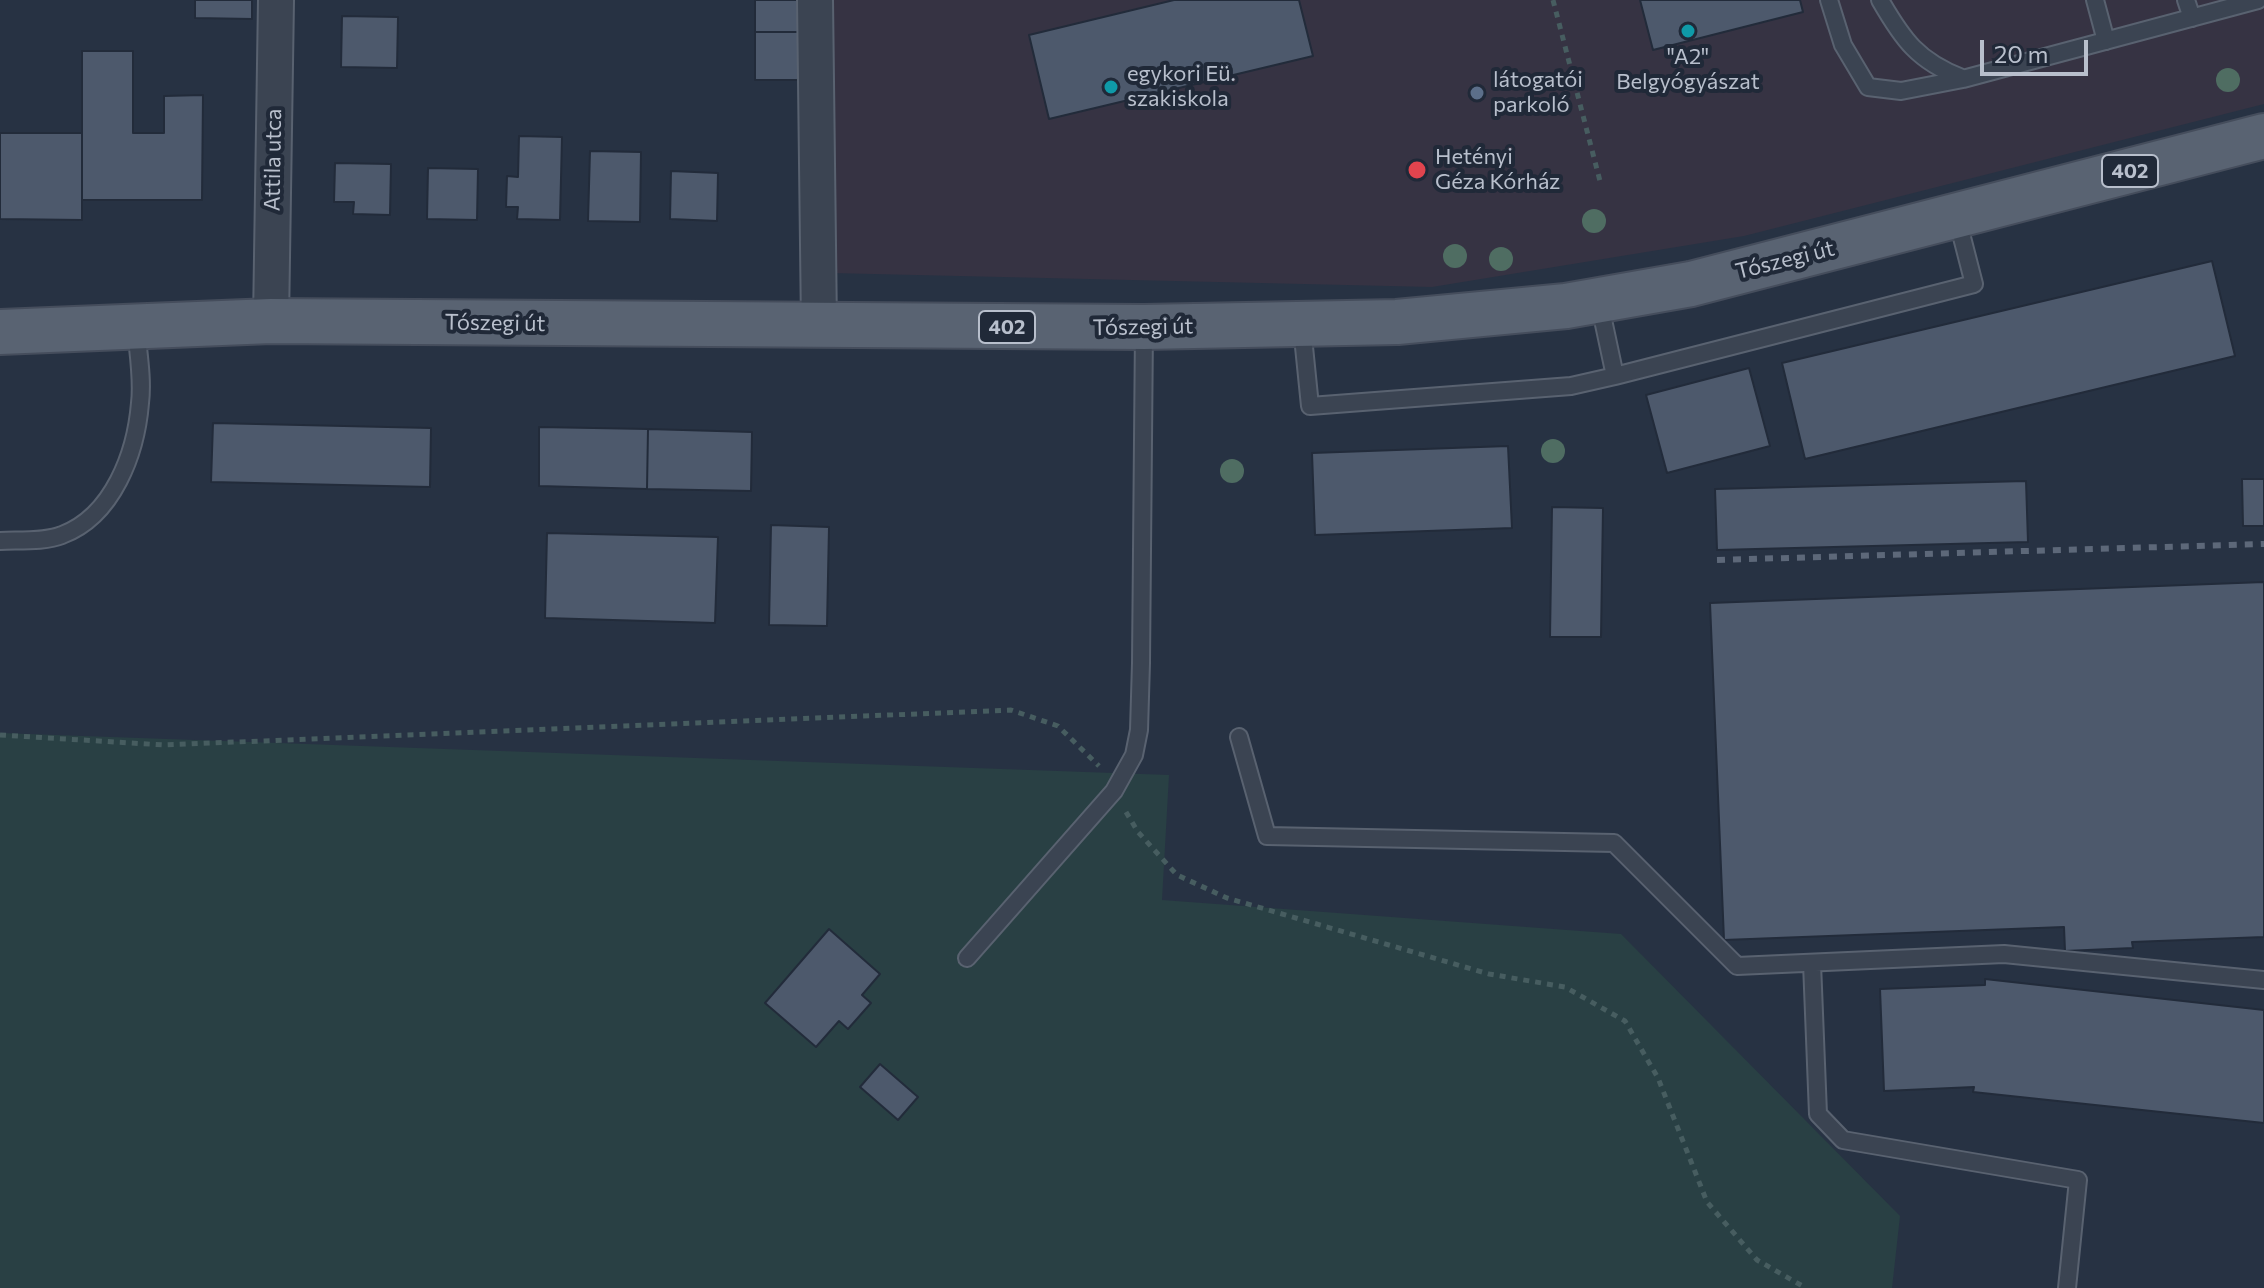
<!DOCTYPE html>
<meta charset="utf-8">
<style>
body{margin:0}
#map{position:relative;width:2264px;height:1288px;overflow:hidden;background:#273243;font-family:Commissioner,sans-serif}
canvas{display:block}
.scale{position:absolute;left:1980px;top:40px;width:108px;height:36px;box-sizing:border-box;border:4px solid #b8bfcc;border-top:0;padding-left:10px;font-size:24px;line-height:28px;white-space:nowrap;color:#b8bfcc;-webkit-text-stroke:6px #202938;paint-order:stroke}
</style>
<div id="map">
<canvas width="2264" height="1288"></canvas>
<div class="scale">20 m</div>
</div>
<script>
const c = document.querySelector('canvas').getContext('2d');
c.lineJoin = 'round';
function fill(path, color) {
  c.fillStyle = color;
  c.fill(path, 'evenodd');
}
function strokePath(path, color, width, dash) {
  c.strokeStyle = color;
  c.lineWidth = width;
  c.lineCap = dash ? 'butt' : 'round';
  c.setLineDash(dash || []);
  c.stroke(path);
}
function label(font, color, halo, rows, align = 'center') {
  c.font = font + ' Commissioner,sans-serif';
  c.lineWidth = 8;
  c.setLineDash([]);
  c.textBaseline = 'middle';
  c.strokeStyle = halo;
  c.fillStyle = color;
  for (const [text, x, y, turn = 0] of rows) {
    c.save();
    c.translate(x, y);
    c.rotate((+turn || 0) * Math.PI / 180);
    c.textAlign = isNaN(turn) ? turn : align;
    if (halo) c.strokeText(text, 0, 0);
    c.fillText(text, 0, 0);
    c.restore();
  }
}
fill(new Path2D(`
 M831,0h1433v104l-520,132 -312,51 -602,-14z`), '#363343');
fill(new Path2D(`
 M0,733l1169,42 -7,125 459,34 279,282 -8,72h-1892z`), '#294044');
const building = new Path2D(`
 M195,0h57v19l-57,-1z
 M755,0h44v32h-44z
 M1174,0h125l14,56 -264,63 -20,-84z
 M1640,0h160l3,12 -150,38z
 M342,16l56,1 -1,51 -56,-1z
 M755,32h44v48h-44z
 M82,51h51v82h31v-37l39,-1 -1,105h-120z
 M0,133h82v87l-82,-1z
 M519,136l43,1 -2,83 -43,-1 1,-12h-12l1,-31 11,1z
 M590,151l51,1 -1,70 -52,-1z
 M335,163l56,1 -1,51 -37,-1 1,-12h-20z
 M428,168l50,1 -1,51 -50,-1z
 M671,171l47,2 -1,48 -47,-2z
 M2212,261l23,95 -430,103 -23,-96z
 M1749,368l21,78 -103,27 -21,-78z
 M213,423l218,5 -1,59 -219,-5z
 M539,427l109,2 -1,60 -108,-3z
 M648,429l104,3 -1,59 -104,-2z
 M1508,446l4,82 -197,7 -3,-82z
 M2242,479h22v47h-21z
 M2026,481l2,61 -311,8 -2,-61z
 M1552,507l51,1 -2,129h-51z
 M771,525l58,2 -2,99 -58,-1z
 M547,533l171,4 -3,86 -170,-5z
 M2264,582v355l-132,5 1,6 -68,3 -1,-24 -340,13 -14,-337z
 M829,929l51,45 -18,21 9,8 -23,26 -9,-8 -23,26 -51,-44z
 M1985,979l279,31v113l-291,-31 1,-5 -90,4 -4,-102 105,-4z
 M880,1064l38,33 -20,23 -38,-33z`);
fill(building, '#4d596c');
strokePath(building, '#222b3a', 2);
const service = new Path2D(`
 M1829,0l14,45 25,42 33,4 62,-12 295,-79
 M1880,0c23,40 38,61 82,78
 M2095,0l11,41
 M2186,0l6,18
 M1599,301l16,75 359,-92 -17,-66
 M1302,327l8,79 261,-20 44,-10
 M0,541c18,-1 45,1 62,-6 51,-19 74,-82 78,-132 3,-24 -2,-51 -4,-75
 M1239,737l28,99 347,7 123,123 267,-12 260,26
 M967,958l147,-167 20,-36 5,-25 2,-67 3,-334
 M1812,963l6,151 25,26 235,40 -11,108`);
const minor = new Path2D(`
 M815,0l4,326
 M271,321l5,-321`);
const primary = new Path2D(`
 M0,332l271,-11 873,6 253,-5 169,-16 125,-22 573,-148`);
strokePath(service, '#596270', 20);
strokePath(minor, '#596270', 38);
strokePath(primary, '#454d5c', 48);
strokePath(new Path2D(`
 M1553,0l47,181
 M0,735l164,10 847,-35 47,16 41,40
 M1126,812l12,20 39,43 50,23 262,76 76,13 60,34 33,57 49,124 50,58 49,28`), '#475d60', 5, [6, 6]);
strokePath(service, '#3b4452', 16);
strokePath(minor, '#3b4452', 34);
strokePath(primary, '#596372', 44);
strokePath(new Path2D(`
 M1717,560l547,-16`), '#5d6879', 6, [8, 8]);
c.fillStyle = '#4f6d62';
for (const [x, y] of [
 [2228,80],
 [1594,221],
 [1455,256],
 [1501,259],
 [1553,451],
 [1232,471]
]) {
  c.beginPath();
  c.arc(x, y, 12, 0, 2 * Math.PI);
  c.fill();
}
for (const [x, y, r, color] of [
 [1688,31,8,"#0f9aa8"],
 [1111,87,8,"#0f9aa8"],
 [1477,93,8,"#5c6f8a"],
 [1417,170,10,"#e0444e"]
]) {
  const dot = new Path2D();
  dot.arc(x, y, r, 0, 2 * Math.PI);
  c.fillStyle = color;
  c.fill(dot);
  strokePath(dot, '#202938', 3);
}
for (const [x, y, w] of [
 [2130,171,56],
 [1007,327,56]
]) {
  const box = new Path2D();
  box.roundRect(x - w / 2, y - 16, w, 32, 6);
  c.fillStyle = '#202938';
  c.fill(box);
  strokePath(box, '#b8bfcc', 2);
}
label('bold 20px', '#b8bfcc', null, [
 ["402",2130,171],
 ["402",1007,327]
]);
label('22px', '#b8bfcc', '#202938', [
 ["\"A2\"",1688,57,"center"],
 ["Belgyógyászat",1688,82,"center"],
 ["egykori Eü.",1127,74],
 ["szakiskola",1127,99],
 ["látogatói",1493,80],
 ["parkoló",1493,105],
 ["Hetényi",1435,157],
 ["Géza Kórház",1435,182]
], 'left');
label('22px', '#b8bfcc', '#202938', [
 ["Attila utca",273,160,-89],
 ["Tószegi út",1785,260,-14],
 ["Tószegi út",495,323,1],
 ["Tószegi út",1143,327,-1]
]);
</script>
